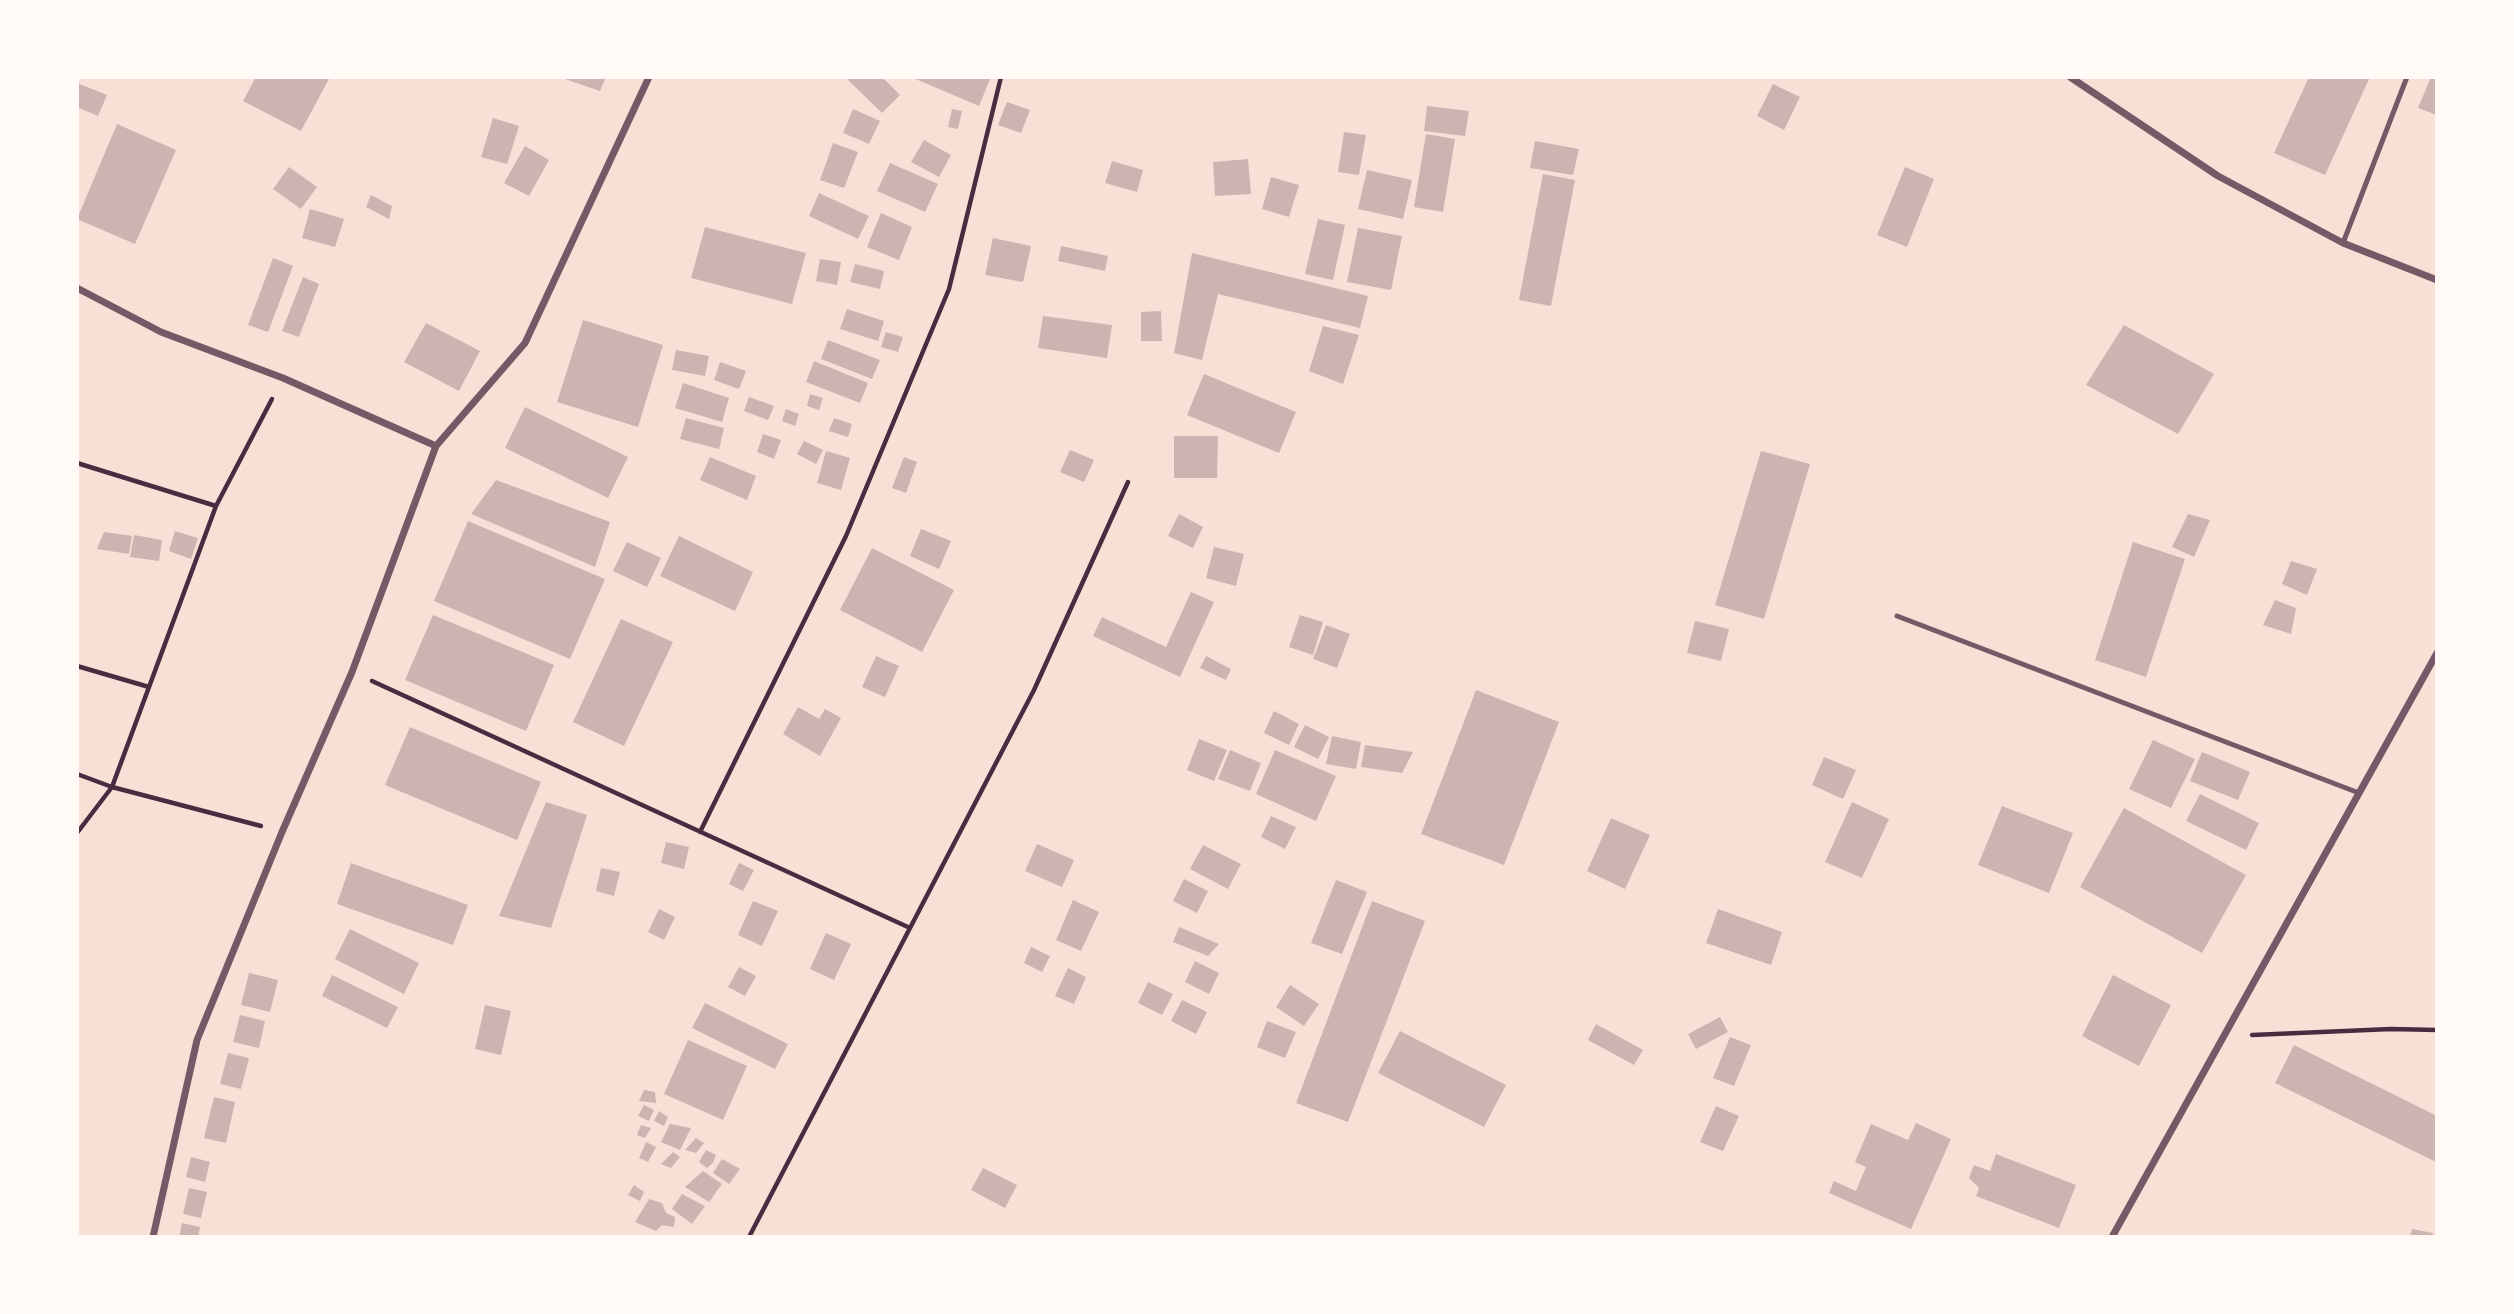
<!DOCTYPE html>
<style>
body{margin:0}
#map{position:relative;width:2514px;height:1314px;overflow:hidden;background:#f7e1d7;font-family:Figtree,sans-serif}
canvas{display:block}
.frame{position:absolute;inset:0;border:79px solid #fffaf5;pointer-events:none}
</style>
<div id="map">
<canvas width="2514" height="1314"></canvas>
<div class="frame"></div>
</div>
<script>
const c = document.querySelector('canvas').getContext('2d');
c.lineJoin = 'round';
function fill(path, color) {
  c.fillStyle = color;
  c.fill(path, 'evenodd');
}
function strokePath(path, color, width, dash) {
  c.strokeStyle = color;
  c.lineWidth = width;
  c.lineCap = dash ? 'butt' : 'round';
  c.setLineDash(dash || []);
  c.stroke(path);
}
fill(new Path2D(`
 M256,77h74l-29,54 -58,-30z
 M559,77h47l-6,14z
 M845,77h37l18,18 -18,18z
 M911,77h80l-12,29z
 M2309,77h61l-45,98 -51,-22z
 M2431,77h6v38l-19,-7z
 M77,83l30,12 -9,21 -21,-9z
 M1773,84l27,13 -16,33 -27,-14z
 M1007,102l23,8 -9,23 -23,-8z
 M1427,106l42,5 -4,25 -41,-5z
 M853,109l27,12 -11,23 -26,-11z
 M952,109l10,2 -4,18 -10,-2z
 M493,118l26,8 -12,38 -26,-7z
 M117,124l59,26 -41,94 -58,-25z
 M1344,132l22,3 -7,40 -21,-3z
 M1426,134l29,5 -12,73 -29,-5z
 M924,140l27,15 -12,22 -28,-15z
 M1535,141l44,8 -6,26 -43,-7z
 M833,143l25,9 -14,36 -24,-8z
 M525,146l24,14 -20,36 -25,-13z
 M1248,159l3,35 -36,2 -2,-34z
 M1112,161l31,9 -6,22 -32,-9z
 M890,163l48,21 -13,28 -48,-21z
 M289,167l28,20 -16,22 -28,-20z
 M1905,167l29,12 -27,68 -30,-12z
 M1367,170l45,10 -9,39 -45,-10z
 M1543,174l32,6 -24,126 -32,-6z
 M1271,177l28,8 -10,32 -27,-8z
 M819,193l50,23 -11,23 -49,-23z
 M371,195l21,11 -3,13 -23,-12z
 M310,209l34,10 -9,28 -33,-9z
 M881,213l31,14 -13,33 -32,-13z
 M1318,219l27,6 -12,55 -28,-6z
 M705,227l101,26 -14,51 -101,-26z
 M1358,228l44,8 -11,54 -44,-8z
 M993,238l38,8 -8,36 -38,-7z
 M1061,246l47,10 -3,15 -47,-10z
 M1192,253l176,43 -8,32 -142,-34 -16,66 -28,-7z
 M273,258l20,8 -25,66 -20,-7z
 M820,259l21,3 -4,23 -21,-4z
 M855,264l29,7 -4,18 -30,-7z
 M303,277l16,7 -20,53 -17,-6z
 M847,309l37,12 -6,20 -38,-12z
 M1161,311l1,30h-21v-29z
 M1043,316l69,9 -5,33 -69,-10z
 M583,320l80,25 -25,82 -81,-25z
 M426,323l54,28 -21,40 -55,-29z
 M2124,325l90,49 -36,60 -92,-49z
 M1323,326l36,9 -16,49 -34,-13z
 M886,332l17,5 -5,15 -17,-5z
 M828,340l52,20 -8,19 -51,-20z
 M676,350l33,6 -4,20 -33,-6z
 M814,361l54,22 -8,20 -54,-21z
 M720,362l26,9 -7,18 -25,-9z
 M1204,374l92,38 -17,41 -92,-38z
 M683,383l46,15 -7,24 -47,-14z
 M810,394l13,4 -4,12 -12,-4z
 M749,397l25,9 -6,14 -24,-9z
 M525,407l103,50 -20,41 -103,-50z
 M786,409l13,5 -4,12 -13,-5z
 M686,418l38,10 -5,21 -39,-10z
 M834,418l18,6 -4,13 -19,-6z
 M763,434l18,6 -7,19 -17,-7z
 M1174,436h44l-1,42h-43z
 M804,441l19,9 -7,14 -19,-10z
 M1070,450l24,10 -10,22 -24,-10z
 M826,451l24,7 -9,32 -24,-7z
 M1761,451l49,13 -46,155 -49,-14z
 M710,457l46,19 -9,24 -47,-20z
 M904,457l13,5 -11,31 -14,-5z
 M496,480l114,42 -15,45 -124,-53z
 M1179,514l24,13 -10,21 -25,-12z
 M2188,514l22,6 -16,37 -22,-10z
 M468,521l137,58 -35,80 -136,-58z
 M921,529l30,12 -12,28 -29,-13z
 M175,531l23,7 -7,21 -22,-8z
 M104,532l28,4 -3,18 -32,-5z
 M134,535l28,5 -3,21 -29,-4z
 M679,536l74,36 -18,39 -75,-35z
 M627,542l34,16 -14,29 -34,-16z
 M2133,542l52,17 -39,118 -51,-17z
 M1214,547l30,7 -8,32 -30,-8z
 M872,548l82,42 -32,62 -82,-42z
 M2291,561l26,8 -10,26 -25,-11z
 M1191,592l23,10 -34,75 -87,-41 9,-19 64,30z
 M2275,600l21,8 -5,26 -28,-9z
 M433,615l121,50 -28,66 -121,-51z
 M1300,615l23,7 -10,33 -24,-8z
 M621,619l52,23 -49,104 -51,-24z
 M1695,621l34,8 -8,32 -34,-8z
 M1326,625l24,9 -13,34 -24,-9z
 M876,656l23,10 -14,31 -23,-10z
 M1206,656l25,13 -5,11 -26,-12z
 M1476,690l83,32 -55,143 -83,-31z
 M798,707l21,12 6,-10 16,9 -21,38 -37,-22z
 M1274,711l25,13 -10,21 -25,-12z
 M1305,725l24,12 -11,22 -24,-12z
 M410,727l131,55 -24,58 -132,-55z
 M1332,736l29,6 -5,27 -30,-5z
 M1199,739l28,11 -13,31 -27,-11z
 M2153,740l42,19 -24,49 -42,-19z
 M1365,745l48,7 -11,21 -41,-6z
 M1230,750l31,13 -11,28 -32,-12z
 M1275,750l61,26 -20,45 -60,-27z
 M2202,752l48,20 -12,28 -48,-19z
 M1824,757l32,13 -13,29 -31,-14z
 M2200,794l59,29 -13,27 -60,-29z
 M546,802l41,13 -36,113 -52,-12z
 M1852,802l37,17 -27,59 -37,-16z
 M2002,806l71,27 -24,60 -71,-28z
 M2124,808l122,67 -44,78 -122,-66z
 M1271,816l25,11 -11,22 -24,-12z
 M1611,818l39,17 -25,54 -38,-18z
 M666,842l23,5 -5,22 -23,-6z
 M1037,844l37,16 -12,27 -37,-16z
 M1203,845l38,19 -13,25 -38,-20z
 M351,863l117,42 -15,40 -116,-41z
 M739,863l15,7 -11,21 -14,-7z
 M601,868l19,4 -6,24 -18,-5z
 M1184,879l24,12 -11,22 -24,-12z
 M1336,880l31,12 -25,62 -31,-11z
 M1073,900l26,12 -18,39 -25,-11z
 M753,901l25,10 -16,35 -24,-11z
 M1372,901l53,20 -77,201 -52,-19z
 M659,909l16,8 -11,23 -16,-8z
 M1718,909l64,23 -11,33 -65,-22z
 M1179,927l40,17 -11,12 -35,-14z
 M350,929l69,34 -15,31 -69,-35z
 M826,933l25,11 -17,36 -24,-11z
 M1031,947l19,9 -8,16 -18,-9z
 M1195,961l24,12 -10,21 -24,-12z
 M739,967l17,9 -11,20 -17,-9z
 M1068,968l18,9 -12,27 -19,-8z
 M249,973l29,7 -8,32 -29,-7z
 M332,975l66,32 -11,21 -65,-32z
 M2113,975l58,30 -32,61 -57,-30z
 M1148,982l25,12 -11,21 -24,-12z
 M1290,985l29,19 -15,22 -28,-19z
 M1182,1000l25,12 -11,22 -25,-13z
 M705,1003l83,41 -13,25 -83,-41z
 M485,1005l26,6 -10,44 -26,-6z
 M240,1015l25,6 -6,27 -26,-6z
 M1720,1017l8,15 -32,17 -8,-15z
 M1267,1021l29,11 -11,26 -28,-11z
 M1596,1024l47,26 -9,15 -46,-25z
 M1400,1031l106,54 -22,42 -106,-54z
 M1730,1037l21,8 -17,41 -21,-8z
 M688,1040l59,26 -24,54 -59,-26z
 M2294,1045l143,71 -1,46 -161,-79z
 M228,1053l21,5 -8,31 -21,-5z
 M644,1090l11,2 1,11 -17,-2z
 M214,1097l21,5 -9,41 -22,-5z
 M644,1105l10,5 -5,11 -11,-5z
 M1716,1106l23,10 -16,35 -23,-9z
 M659,1111l9,6 -4,9 -10,-5z
 M1916,1123l35,16 -40,90 -82,-36 5,-12 22,10 10,-24 -11,-5 16,-38 37,16z
 M670,1124l21,4 -11,22 -19,-8z
 M641,1125l10,3 -6,10 -8,-3z
 M696,1138l8,5 -8,10 -11,-3z
 M646,1142l10,5 -8,15 -9,-4z
 M706,1150l10,5 -3,8 -6,5 -8,-6z
 M673,1152l7,5 -9,11 -10,-4z
 M1996,1154l80,31 -17,43 -83,-32 3,-8 -10,-10 5,-13 16,6z
 M191,1157l19,5 -5,20 -19,-5z
 M722,1159l18,10 -11,15 -16,-11z
 M983,1168l34,17 -12,23 -34,-18z
 M703,1171l19,13 -13,18 -24,-15z
 M634,1185l10,7 -4,9 -12,-6z
 M189,1188l18,4 -6,26 -18,-4z
 M682,1194l23,12 -13,18 -20,-15z
 M649,1199l13,4 4,10 9,4 -1,10 -12,-2 -6,6 -21,-9z
 M182,1223l18,4 -2,10h-19z
 M2412,1229l21,4 -1,4h-22z`), '#ccb4b1');
strokePath(new Path2D(`
 M77,463l139,43
 M77,666l72,21
 M372,681l538,247
 M77,774l35,13 149,39
 M700,832l146,-296 103,-247 52,-212
 M77,833l35,-46 104,-281 56,-107
 M2252,1035l139,-6 46,1
 M749,1237l285,-547 94,-208`), '#4a2c40', 4.5);
strokePath(new Path2D(`
 M2343,243l64,-166
 M1897,616l462,177`), '#755966', 5);
strokePath(new Path2D(`
 M2070,77l148,99 125,67 94,37
 M77,288l84,44 122,46 153,68
 M153,1237l44,-197 85,-208 70,-160 84,-226 89,-103 124,-266
 M2112,1237l325,-584`), '#755966', 7);
</script>
